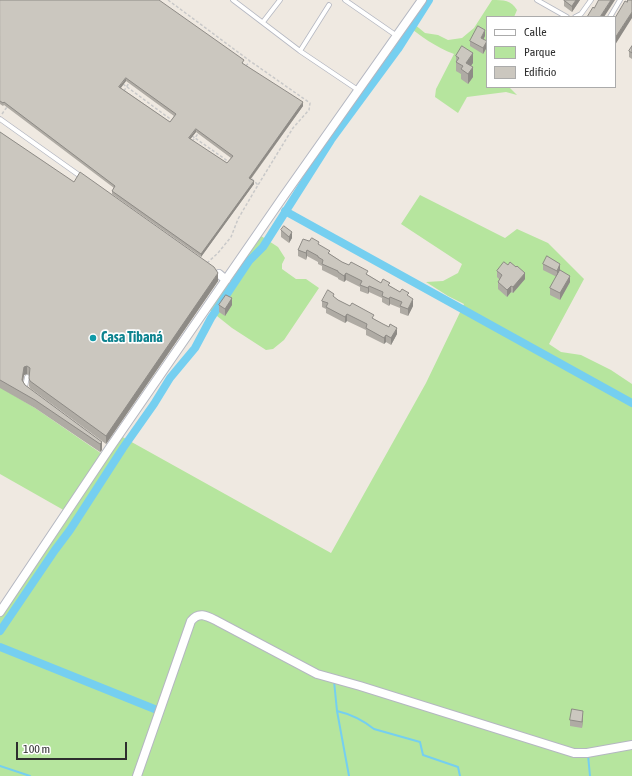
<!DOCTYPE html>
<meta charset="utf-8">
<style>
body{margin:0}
#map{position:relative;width:632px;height:776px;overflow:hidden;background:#efe9e1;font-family:"Asap Condensed",sans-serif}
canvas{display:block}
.legend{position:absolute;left:486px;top:16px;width:130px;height:72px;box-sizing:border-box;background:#fff;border:1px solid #ababab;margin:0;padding:5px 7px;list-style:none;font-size:12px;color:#2e2e2e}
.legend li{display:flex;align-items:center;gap:8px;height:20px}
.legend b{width:20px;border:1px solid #ababab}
.scale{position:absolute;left:16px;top:742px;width:111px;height:18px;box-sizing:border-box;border:2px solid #2e2e2e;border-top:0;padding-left:5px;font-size:12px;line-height:14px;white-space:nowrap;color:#2e2e2e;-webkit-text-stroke:3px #fff;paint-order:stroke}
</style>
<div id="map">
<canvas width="632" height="776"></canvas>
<ul class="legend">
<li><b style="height:5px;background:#fff"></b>Calle</li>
<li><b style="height:11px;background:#b6e59e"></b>Parque</li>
<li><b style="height:11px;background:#cbc7bf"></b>Edificio</li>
</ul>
<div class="scale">100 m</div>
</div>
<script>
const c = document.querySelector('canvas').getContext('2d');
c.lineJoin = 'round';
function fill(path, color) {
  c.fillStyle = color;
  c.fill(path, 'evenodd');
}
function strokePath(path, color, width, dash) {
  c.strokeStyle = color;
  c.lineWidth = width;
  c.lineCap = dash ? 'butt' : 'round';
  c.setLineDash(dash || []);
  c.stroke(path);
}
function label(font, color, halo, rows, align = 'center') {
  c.font = font + ' "Asap Condensed",sans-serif';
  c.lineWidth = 3.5;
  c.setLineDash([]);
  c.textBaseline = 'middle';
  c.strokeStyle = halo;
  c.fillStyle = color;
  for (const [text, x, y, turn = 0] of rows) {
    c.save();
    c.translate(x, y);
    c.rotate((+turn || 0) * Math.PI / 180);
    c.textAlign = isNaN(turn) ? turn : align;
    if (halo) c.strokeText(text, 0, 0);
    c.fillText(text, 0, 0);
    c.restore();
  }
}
fill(new Path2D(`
 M492,0c12,0 19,0 25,10l-3,7h-27v70h22l8,8 -11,-3 -39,5 -9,16 -23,-16 1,-8 18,-35c-19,-7 -33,-18 -49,-30l3,-5 17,14 13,2 10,5 14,-2 12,-10z
 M420,195l85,43 12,-9 31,14 36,36 -35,65 12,8 20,3 30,15 21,14v392h-632v-163l67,-101 -67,-38v-87l35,21 70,48 14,-21 212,118 95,-170 38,-79 -16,-8 -22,-14 17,-1 15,-8 4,-9 -61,-40z
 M258,234l20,13 7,11 -3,6v5l14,10h10l13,9 -35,52 -11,9 -7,1 -34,-22 -25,-20z`), '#b6e59e');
strokePath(new Path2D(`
 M334,681l3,30 12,65
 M337,711c13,3 27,10 37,18l46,13 3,13 35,12 2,9
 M588,755l2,21
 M0,766l30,10`), '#75cff0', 2);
strokePath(new Path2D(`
 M285,211l347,192
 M0,631l55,-81 15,-20 53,-82 31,-44 16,-26 25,-30 16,-30 38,-57 14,-14 68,-107 67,-91 31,-49
 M0,647l157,63`), '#75cff0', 8);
const service = new Path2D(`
 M233,0l67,51 58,39
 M345,0l52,36
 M537,0l30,17
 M575,17l6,-3 10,-14
 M610,17l10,-17
 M263,22l17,-22
 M300,51l29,-46
 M0,119l83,59
 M26,389l-1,-2 2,-10`);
const minor = new Path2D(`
 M219,274l7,6
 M0,612l109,-163 174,-252 139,-197
 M137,776l54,-155c8,-10 16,-5 26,0l100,53 43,12 214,67h13l45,-8`);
strokePath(service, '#b4b7c1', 5.5);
strokePath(minor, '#b4b7c1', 10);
strokePath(new Path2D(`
 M168,0l82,61 60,42 -1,7 -16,18 -35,57
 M246,66l4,-5
 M123,84l50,37
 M124,91l5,-8
 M2,114l5,-7
 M192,136l3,2 4,-6
 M192,141l3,-3 34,24
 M207,263l11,-10 13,-16 7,-18 20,-34 -8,-8`), '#c9c9c9', 1.5, [3, 2]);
strokePath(service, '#fff', 4);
strokePath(minor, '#fff', 8);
fill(new Path2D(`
 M0,0l244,64 59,42 -52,73 3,5 -53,73 -89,-63v-3l2,-3 -110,-83 -1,1 -3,-2zM126,81l48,35 -4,6 -49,-34zM196,132l35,26 -4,5 -37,-24z
 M564,0h16l-8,12 -8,-6z
 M485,36l-2,3 4,8 -4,7 -13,-8v-5z
 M632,46v13l-3,-2v-6z
 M456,56l17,7 -2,3 2,11 -5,7 -7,-5v-5l-5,-3z
 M0,132l218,149 -112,163 -76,-56 -1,-2v-11l-2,-1 -3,1 -1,6 2,4 77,57v8l-2,2 -65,-44 -35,-20z
 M281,230l11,8 -3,5 -8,-6z
 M309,241l10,4 11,9 12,8 26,13 13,8 9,3 19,11 4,9 -5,10 -8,-3v-5l-10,-4 -1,2 -7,-4v-4l-13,-6 -1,2 -8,-3v-4l-14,-7 -2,2 -6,-3v-1l-16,-8v-4l-4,-2v-2l-11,-6 -1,4 -8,-4v-6z
 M543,264l17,6 10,12 -10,18 -10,-5v-7l7,-11 -14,-7z
 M497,271l28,8 -12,14 -2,-1 -4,5 -9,-8v-7l2,-2 -3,-3z
 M334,298l40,21 23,15 -6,11 -5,-3 -2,2 -18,-9v-5l-19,-9 -2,2 -19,-10v-4l-4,-2v-6z
 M219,305h13l-7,11 -6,-4z
 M583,717l-1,11 -12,-2v-6z`), '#afaba4');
fill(new Path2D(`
 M576,0h4l-8,12v-6z
 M611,0h4l-11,17h-4z
 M632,12v6l-17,27v-7z
 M485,30v6l-4,8v-6z
 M487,41v6l-4,7v-6z
 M473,53v10l-7,9v-9z
 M473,67v10l-5,7v-10z
 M126,78v3l-7,9v-3z
 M303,102v4l-54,75v-3z
 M196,129v3l-7,9v-3z
 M254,181v3l-53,73v-3z
 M292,232v6l-3,5v-6z
 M307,250v6l-1,4v-7z
 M560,264v6l-3,7v-6z
 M218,273v8l-112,163v-8z
 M346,273v7l-2,2v-6z
 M525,273v6l-12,14v-6z
 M570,276v6l-10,18v-7z
 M369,286v6l-1,2v-6z
 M511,286v6l-4,5v-7z
 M390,297v7l-1,2v-7z
 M232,298v7l-7,11v-7z
 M413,299v7l-5,10v-7z
 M347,314v7l-2,2v-6z
 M397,328v6l-6,11v-7z
 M386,335v7l-2,2v-6z
 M27,366v8l-3,1 -2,12v-7l2,-13z
 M102,442v8l-2,2v-8z
 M583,711v6l-1,11v-6z`), '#8e8b86');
const building = new Path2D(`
 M0,0h159l85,60 -2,3 61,39 -54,76 5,3 -53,73 -89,-63 3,-5 -111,-84 -1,1 -3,-2zM126,78l50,36 -6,8 -51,-35zM196,129l37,27 -6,7 -38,-25z
 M564,0h12l-4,6z
 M599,0h12l-11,17h-13l6,-10 1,1z
 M628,0h4v12l-17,26v-20l10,-17 2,1z
 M478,26l7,4 -4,8 6,3 -4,7 -13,-7z
 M462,46l11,7 -7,10 7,4 -5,7 -7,-5 2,-3 -7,-4 3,-4 -3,-2z
 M632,46v7l-3,-2z
 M0,132l74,50 6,-10 134,95 4,6 -112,163 -76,-55 -1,-3 1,-10 -3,-2 -3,1 -2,13 3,5 77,57 -2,2 -65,-44 -35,-20z
 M284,226l8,6 -3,5 -8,-7z
 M312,238l7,4 -1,2 12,7 -2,2 14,9 7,3 2,-3 17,9 -2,3 15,9 2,-4 7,4 -2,2 12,7 2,-3 7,4 -2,2 6,4 -5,10 -8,-3 2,-4 -12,-5 -1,2 -7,-3 1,-4 -14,-6 -1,2 -8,-3 2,-4 -16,-8 -2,3 -6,-4v-1l-16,-7 1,-4 -5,-3v-1l-11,-6 -1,3 -8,-3 5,-11 6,2z
 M547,256l13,8 -3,7 -14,-7z
 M504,262l4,3 2,-3 6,5 1,-1 8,7 -12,14 -2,-1 -4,4 -9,-8 4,-7 -5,-4z
 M560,270l10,6 -10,17 -10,-5z
 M328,290l6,4 -1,2 5,4 12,6 2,-3 22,12 -2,3 11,6 6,3 1,-3 7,4 -6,10 -5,-3 -2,3 -18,-10 1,-4 -20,-10 -2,3 -19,-10 2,-4 -6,-2z
 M226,295l6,3 -7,11 -6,-4z
 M572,709l11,2 -1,11 -12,-2z`);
fill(building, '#cbc7bf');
strokePath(building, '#8e8b86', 1);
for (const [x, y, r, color] of [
 [93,338,4,"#0f9aa8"]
]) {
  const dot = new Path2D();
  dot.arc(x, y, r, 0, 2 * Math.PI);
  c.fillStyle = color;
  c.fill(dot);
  strokePath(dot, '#fff', 1.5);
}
label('bold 14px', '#0d838f', '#fff', [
 ["Casa Tibaná",101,338]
], 'left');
</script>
